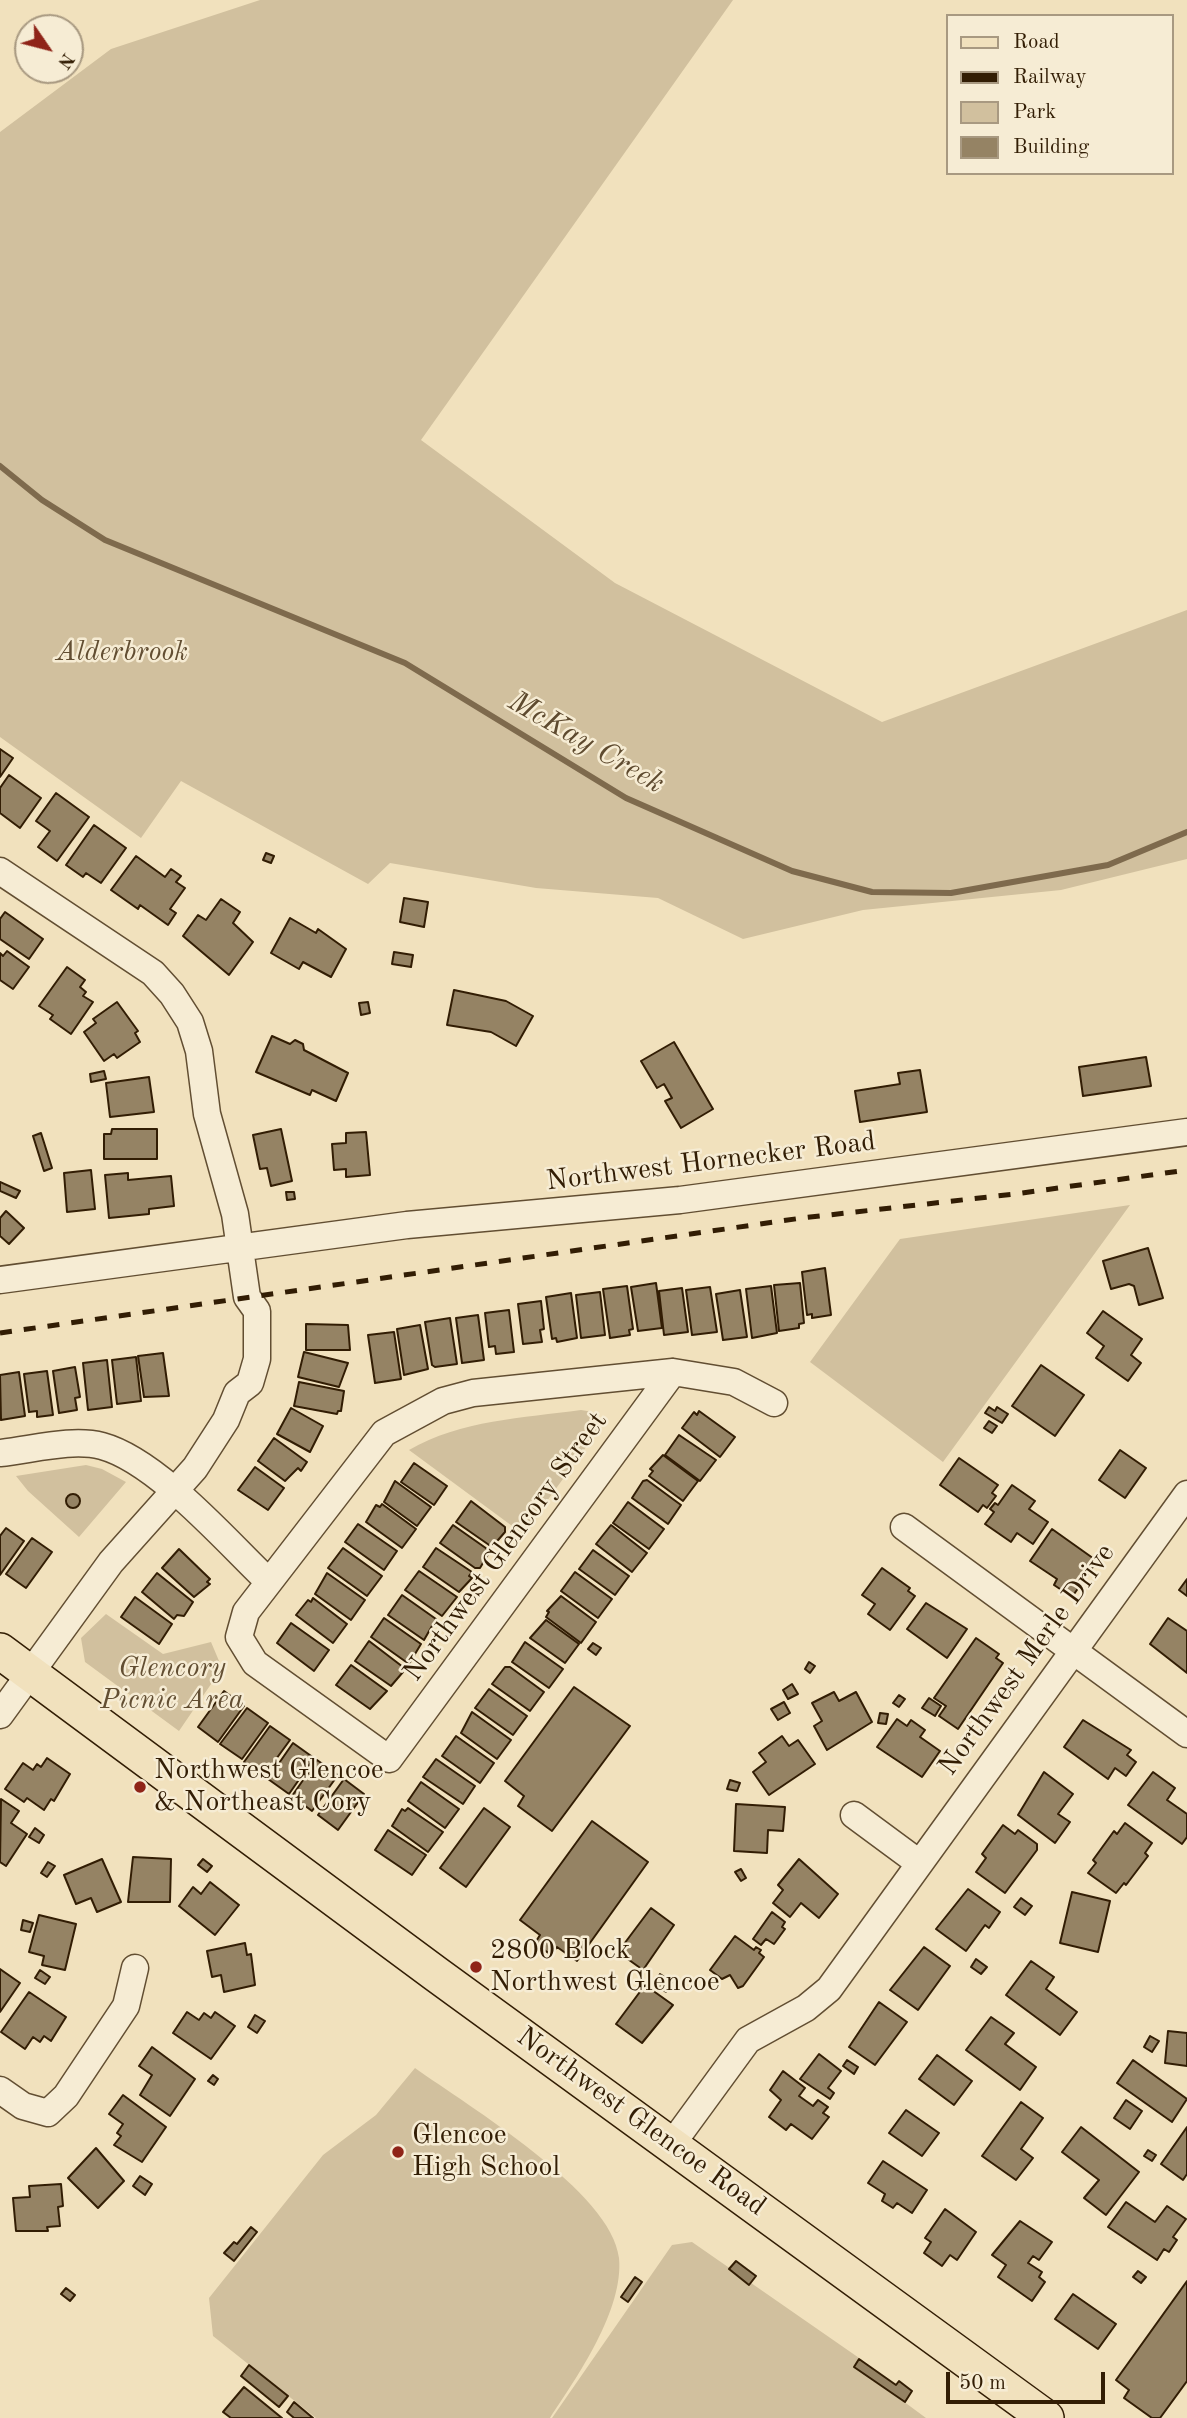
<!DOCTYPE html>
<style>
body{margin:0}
#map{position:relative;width:1187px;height:2418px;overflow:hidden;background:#f1e1bd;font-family:"Old Standard TT",serif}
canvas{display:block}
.legend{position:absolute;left:946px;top:14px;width:228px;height:161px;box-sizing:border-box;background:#f6ecd4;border:2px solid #a89981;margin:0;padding:9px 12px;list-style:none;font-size:21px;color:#321d04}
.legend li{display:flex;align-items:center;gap:14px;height:35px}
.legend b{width:35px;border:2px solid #a89981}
.north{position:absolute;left:14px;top:14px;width:70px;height:70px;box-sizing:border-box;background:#f6ecd4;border:2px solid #a89981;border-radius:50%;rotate:125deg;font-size:19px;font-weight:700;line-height:28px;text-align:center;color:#321d04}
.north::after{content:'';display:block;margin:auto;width:24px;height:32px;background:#8f2418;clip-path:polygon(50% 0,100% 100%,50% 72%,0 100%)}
.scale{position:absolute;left:946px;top:2372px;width:159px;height:32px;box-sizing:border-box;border:4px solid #321d04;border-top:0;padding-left:9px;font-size:21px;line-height:24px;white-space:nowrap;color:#321d04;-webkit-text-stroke:5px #f6ecd4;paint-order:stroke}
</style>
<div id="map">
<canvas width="1187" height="2418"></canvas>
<ul class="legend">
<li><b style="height:9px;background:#f1e1bd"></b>Road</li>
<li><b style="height:9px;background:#321d04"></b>Railway</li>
<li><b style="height:19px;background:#d1c09e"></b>Park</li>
<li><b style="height:19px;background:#958364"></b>Building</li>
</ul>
<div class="north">N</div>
<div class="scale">50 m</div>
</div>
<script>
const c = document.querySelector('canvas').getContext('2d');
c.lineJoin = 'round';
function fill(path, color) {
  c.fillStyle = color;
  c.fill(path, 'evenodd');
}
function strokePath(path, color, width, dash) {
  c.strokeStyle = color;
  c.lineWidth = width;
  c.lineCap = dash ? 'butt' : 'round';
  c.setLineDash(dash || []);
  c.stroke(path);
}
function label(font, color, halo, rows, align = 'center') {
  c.font = font + ' "Old Standard TT",serif';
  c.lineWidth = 5;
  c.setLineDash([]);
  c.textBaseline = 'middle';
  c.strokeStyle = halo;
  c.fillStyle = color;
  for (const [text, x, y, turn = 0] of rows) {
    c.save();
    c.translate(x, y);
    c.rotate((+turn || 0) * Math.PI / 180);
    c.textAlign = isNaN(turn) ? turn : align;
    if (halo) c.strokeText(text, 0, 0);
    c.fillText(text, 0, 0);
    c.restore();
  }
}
fill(new Path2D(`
 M260,0h473l-312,440 194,143 267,139 305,-112v249l-126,31 -198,20 -120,29 -85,-41 -122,-10 -146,-25 -22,21 -187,-103 -40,57 -141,-101v-605l111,-83z
 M1130,1205l-187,257 -133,-100 90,-123z
 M581,1410l12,2 4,6v14l-74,102 -114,-84c52,-30 114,-32 172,-40z
 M86,1465l16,4 24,13 -47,55 -51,-46 -12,-15z
 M106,1614l57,40 48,-12 11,26 -43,63 -94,-69 -4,-24z
 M415,2068c53,38 197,124 204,190 5,52 -42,119 -69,160h-234l-103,-82 -4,-38 114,-143 53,-40z
 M692,2242l170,118 -5,7 69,51h-374l120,-173z`), '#d1c09e');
strokePath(new Path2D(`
 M0,466l42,34 63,40 300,123 221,135 166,73 80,21 79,1 157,-28 79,-33`), '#7e6a4d', 6);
const building = new Path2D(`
 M0,749l13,9 -13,19z
 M9,775l32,23 -21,30 -20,-15v-25z
 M56,793l33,24 -32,44 -19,-14 12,-16 -14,-10z
 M94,825l32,23 -25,35 -15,-10 -3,4 -17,-12z
 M266,853l8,3 -3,7 -8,-3z
 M136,856l29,21 6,-8 10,7 -5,6 9,6 -15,21 6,4 -8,12 -28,-20 -2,4 -27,-19z
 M404,898l24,4 -4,25 -24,-5z
 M221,899l19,13 -7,11 20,19 -24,33 -46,-39 15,-21 8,5z
 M5,912l38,27 -14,20 -29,-20v-20z
 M290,918l26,15 2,-4 28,20 -15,28 -28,-15 -4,7 -28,-16z
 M7,951l22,16 -16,22 -13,-9v-27l3,3z
 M394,952l19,3 -2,12 -19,-3z
 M67,967l18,13 -5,7 6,5 -3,4 10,6 -22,32 -21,-15 3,-4 -14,-9z
 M454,990l52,11 27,15 -17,30 -25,-14 -44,-7z
 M117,1002l21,29 -3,2 5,9 -23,16 -3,-4 -10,7 -20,-29 12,-9 -3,-4z
 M368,1002l2,11 -9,2 -2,-12z
 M272,1036l18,8 5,-4 8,4 1,6 44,23 -12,28 -24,-11 -2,5 -54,-23z
 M674,1042l39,67 -32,19 -16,-27 7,-3 -8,-14 -7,4 -16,-27z
 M1146,1057l5,29 -68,10 -4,-29z
 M920,1070l7,42 -67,10 -5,-31 45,-7 -2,-11z
 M104,1071l2,8 -15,3 -1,-8z
 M149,1077l5,35 -44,5 -4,-34z
 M112,1129h45v30h-53v-25h7z
 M281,1129l11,52 -21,5 -4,-18 -7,1 -7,-34z
 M366,1132l4,43 -24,2v-8l-12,1 -2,-26 14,-1v-10z
 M41,1133l11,35 -8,3 -11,-35z
 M91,1170l4,39 -28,3 -3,-39z
 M128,1173v7l43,-4 3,30 -25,3v5l-40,4 -4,-43z
 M0,1182l20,9 -4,7 -16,-7z
 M286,1192h8l1,7 -8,1z
 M6,1211l18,17 -15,16 -9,-8v-18z
 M1148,1248l15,50 -24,7 -5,-19 -5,-2 -18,5 -8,-28z
 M825,1268l6,47 -19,3v-4l-5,1 -5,-43z
 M656,1283l6,45 -24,3 -7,-44z
 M800,1283l4,40 -5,1v4l-20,3 -5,-46z
 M627,1286l6,43 -4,1 1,5 -20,3 -7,-49z
 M771,1286l6,47 -25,5 -6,-49z
 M710,1287l7,45 -25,3 -6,-45z
 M682,1288l6,44 -24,3 -5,-44z
 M740,1290l7,47 -24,3 -7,-46z
 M600,1292l5,43 -24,3 -5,-43z
 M571,1293l6,45 -20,4 -1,-4 -4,1 -6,-42z
 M541,1301l3,28 -4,1 2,12 -19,2 -5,-40z
 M509,1310l5,42 -18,2 -1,-8 -6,1 -4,-34z
 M1103,1311l39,28 -11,16 10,8 -13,18 -32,-23 8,-12 -17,-13z
 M478,1315l6,45 -22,3 -6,-45z
 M450,1318l7,46 -22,3 -3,-2 -7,-43z
 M306,1324l42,1 2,25h-44z
 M420,1325l8,44 -24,6 -7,-46z
 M394,1332l7,47 -26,4 -7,-48z
 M304,1352l44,11 -9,24 -41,-10z
 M163,1353l6,43 -25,1 -6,-41z
 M136,1357l5,44 -24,3 -5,-44z
 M107,1360l5,47 -24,3 -5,-47z
 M1041,1365l43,30 -29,41 -43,-30z
 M75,1367l5,30 -5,1 2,12 -18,3 -6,-42z
 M47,1371l6,44 -16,2v-6l-8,1 -5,-38z
 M19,1372l6,44 -24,4 -1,-45z
 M299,1382l45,9 -3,20h-3l-1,3 -43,-8z
 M989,1407l6,4 2,-4 11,7 -6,9 -17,-10z
 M291,1408l32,18 -13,26 -33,-18z
 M699,1411l36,26 -15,20 -38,-29 12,-16 3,3z
 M989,1421l8,5 -5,7 -8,-5z
 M679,1435l37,25 -16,21 -35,-26z
 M274,1438l33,24 -6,9 -3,-3 -13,13 -27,-20z
 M1120,1450l26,18 -21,30 -26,-18z
 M663,1455l35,26 -15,20 -34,-25 4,-5 -3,-2z
 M959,1458l39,27 -6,8 4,3 -9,12 -4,-3 -5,7 -38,-27z
 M414,1463l33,23 -13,19 -33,-23z
 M255,1467l29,21 -16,22 -30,-20z
 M647,1480l34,25 -13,19 -36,-26 11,-17z
 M395,1481l36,26 -14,19 -33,-24z
 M1012,1485l23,16 -6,8 19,13 -15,22 -16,-11 -6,9 -26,-18 9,-12 -4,-3 5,-6 3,2z
 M66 1501a7 7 0 1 1 14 0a7 7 0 1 1-14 0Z
 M471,1501l34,26v5l-13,15 -36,-25z
 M628,1502l36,27 -15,20 -36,-26z
 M382,1504l34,25 -14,19 -36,-26 10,-17 4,2z
 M358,1524l39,27 -13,19 -39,-28z
 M453,1525l37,26 -10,17h-5l-35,-25z
 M611,1525l36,28 -15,19 -36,-28z
 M6,1528l18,13 -24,34v-39z
 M1052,1529l45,32 -25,36 -18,-12 3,-6 -27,-18z
 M32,1538l20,14 -26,36 -20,-14z
 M343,1548l39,28 -15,20 -39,-28z
 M436,1548l36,24 -3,4 3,2 -13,14 -36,-25z
 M179,1549l31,30 -3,3 3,2 -16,13 -32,-29z
 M593,1550l36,26 -14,19 -36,-26z
 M882,1568l28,20 -2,3 7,5 -25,34 -22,-16 7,-10 -13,-9z
 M419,1571l38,26 -15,19 -37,-26z
 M575,1572l37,27 -14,19 -37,-27z
 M157,1573l36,29 -9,14 -7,-1 -3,4 -32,-27z
 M327,1573l38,27 -14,20 -36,-26z
 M1187,1579v17l-8,-6z
 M402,1595l34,24 -12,21 -36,-25z
 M561,1596l35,26 -15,21 -35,-26 3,-5 -2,-1z
 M135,1597l37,27 -13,20 -38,-27z
 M313,1598l34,26 -14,19 -37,-28 12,-15 3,2z
 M926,1603l41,26 -20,29 -40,-29z
 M384,1618l37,26 -12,20 -38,-27z
 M1168,1618l19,13v42l-37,-29z
 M546,1620l33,24 -14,19 -35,-25z
 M291,1623l38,27 -15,21 -37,-28z
 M976,1638l23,16 -3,4 7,5 -45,66 -19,-13 7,-10 -12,-8z
 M369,1641l34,26 -3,3 3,2 -12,14 -36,-25z
 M525,1642l38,27 -14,19 -37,-26z
 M593,1643l8,5 -5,7 -8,-6z
 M809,1662l6,4 -5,7 -5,-4z
 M351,1665l36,26 -17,18 -34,-24z
 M505,1667h5l34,25 -14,19 -38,-27z
 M792,1684l6,10 -10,5 -5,-9z
 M574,1687l56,39 -78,105 -34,-25 6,-10 -19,-15z
 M489,1689l38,27 -14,19 -38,-27z
 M224,1691l20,15 -26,36 -20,-15z
 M834,1692l5,9 17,-9 16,30 -45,28 -13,-24 8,-5 -10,-18z
 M899,1695l6,4 -6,8 -6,-4z
 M929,1698l12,8 -6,10 -13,-8z
 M784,1702l6,11 -12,7 -7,-11z
 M247,1708l21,15 -26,36 -22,-15z
 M472,1712l39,28 -14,19 -36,-26z
 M880,1713l8,1 -2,10 -8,-1z
 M897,1719l10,7 4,-6 14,10 -5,7 20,14 -18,26 -45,-30z
 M1083,1720l48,30 -4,5 9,7 -10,14 -11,-8 -7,11 -44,-32z
 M270,1726l20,14 -27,37 -19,-15z
 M456,1736l38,27 -14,20 -38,-27z
 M782,1736l7,10 9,-6 17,24 -46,31 -16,-23 13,-10 -7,-9z
 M293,1743l21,15 -25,36 -21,-15z
 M47,1758l23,16 -16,27 -3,-2 -7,11 -17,-12 -3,4 -19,-13 18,-26 10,7 4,-6 4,3z
 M436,1759l39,27 -12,18 -40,-27z
 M317,1760l21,15 -26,36 -20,-15z
 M1044,1772l29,22 -15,20 12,8 -15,21 -37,-28z
 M1153,1772l22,16 -8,12 20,14v23l-5,7 -54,-39z
 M344,1779l20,15 -26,36 -20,-15z
 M730,1780l10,3 -3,8 -10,-2z
 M421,1782l38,27 -14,19 -37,-27z
 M1,1799l18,12 -8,12 16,11 -21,32 -6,-4z
 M736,1804l49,3 -2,24 -15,-1 -1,23 -33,-2z
 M408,1808l35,24 -15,20 -36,-26 10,-17 3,2z
 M484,1808l26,19 -44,60 -26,-19z
 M592,1821l56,41 -71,99 -20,-14 -6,8 -16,-12 5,-8 -20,-15z
 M1125,1823l27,20 -7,10 3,3 -22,29 -2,-2 -8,10 -28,-20 8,-10 -3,-3 21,-29 3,3z
 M1003,1825l12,9 3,-4 19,14v6l-32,43 -29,-21 10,-14 -4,-4z
 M35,1828l9,7 -5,8 -10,-6z
 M388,1830l38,25 -14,20 -37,-25z
 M133,1857l38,2 -1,43h-42z
 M102,1859l19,43 -24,10 -6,-14 -15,6 -12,-29z
 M203,1859l9,7 -5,6 -9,-7z
 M799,1859l39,35 -19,24 -18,-15 -11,14 -17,-14 10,-13 -5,-5z
 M48,1862l7,4 -8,11 -6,-4z
 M741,1869l5,9 -5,3 -6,-9z
 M210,1882l29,23 -24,30 -36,-29 14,-19 8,7z
 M968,1889l32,23 -11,16 -4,-3 -19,26 -30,-22z
 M1072,1892l38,9 -12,51 -38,-9z
 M1021,1898l11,8 -7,9 -11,-8z
 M651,1908l23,17 -31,45 -25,-18z
 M772,1912l13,10 -3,5 3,2 -11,15 -8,-5 -5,6 -8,-6z
 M39,1915l37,9 -11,46 -23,-5 2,-9 -15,-4z
 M23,1920l10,3 -3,9 -9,-2z
 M735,1936l19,14 2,-3 5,3 -2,3 5,4 -21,29 -5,2 -8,-13 -8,4 -12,-9z
 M245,1943l2,12 4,-1 4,31 -31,7 -3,-17 -9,2 -5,-26z
 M924,1947l26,19 -32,44 -28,-20z
 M976,1959l11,8 -6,7 -10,-7z
 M1031,1961l23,16 -8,12 31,23 -17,23 -54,-40z
 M0,1969l20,14 -20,29z
 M40,1970l10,7 -5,7 -10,-6z
 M660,1974l12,8 -6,10 -12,-8z
 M645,1985l28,20 -31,38 -26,-19z
 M29,1992l37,25 -15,24 -7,-5 -4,6 -7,-5 -8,12 -24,-17z
 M879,2002l28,20 -32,43 -26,-18z
 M187,2012l12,8 5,-7 7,5 4,-6 20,14 -24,33 -38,-26z
 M255,2015l10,6 -8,12 -9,-6z
 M991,2017l23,16 -9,11 31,23 -16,23 -54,-40z
 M1168,2031l19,2v33l-22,-3z
 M1150,2036l9,5 -7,11 -8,-5z
 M152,2047l43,32 -25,37 -30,-21 12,-20 -13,-9z
 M819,2054l22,17 -13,17 6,5 -4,6 -30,-20z
 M937,2055l35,26 -18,24 -35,-26z
 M847,2060l11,7 -4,7 -11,-8z
 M1133,2060l54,39 -15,23 -55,-39z
 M783,2071l22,17 -6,8 14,10 5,-6 10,7 -5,6 6,4 -17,22 -21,-15 -5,6 -17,-13 12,-17 -11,-10z
 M213,2075l5,4 -4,6 -6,-4z
 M123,2095l43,32 -24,35 -28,-17 7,-9 -4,-3 6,-9 -14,-10z
 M1126,2100l16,11 -12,18 -16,-11z
 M1021,2102l22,16 -22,31 12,9 -17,22 -34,-24z
 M906,2110l33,23 -17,23 -33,-23z
 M1081,2127l58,45 -33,43 -22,-17 15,-18 -37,-28z
 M1187,2127v47l-4,6 -22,-16z
 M96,2148l28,33 -26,27 -30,-30z
 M1148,2150l8,5 -4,6 -8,-5z
 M883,2161l44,29 -15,23 -15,-10 -4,5 -11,-7 3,-7 -17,-11z
 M140,2176l12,8 -7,11 -12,-9z
 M61,2184l2,22 -5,1 2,19 -13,1 1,4h-32l-3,-33 17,-1 -1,-11z
 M1126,2202l29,20 12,-16 19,13 -13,18 4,3 -8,12 -5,-3 -7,11 -49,-33z
 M945,2209l31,23 -19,28 -7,-5 -8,11 -18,-13 7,-11 -6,-4z
 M1020,2221l32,21 -13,18 -6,-4 -5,7 14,9 -3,5 6,5 -13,19 -34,-24 8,-12 -14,-10z
 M251,2227l6,5 -23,29 -10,-8 10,-11 3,2z
 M736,2261l20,15 -7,9 -20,-16z
 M1138,2271l8,6 -5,6 -8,-6z
 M635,2277l7,5 -14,20 -7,-5z
 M1187,2281v100l-27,37h-8l-28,-20 5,-8 -13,-10z
 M66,2288l9,7 -5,6 -9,-7z
 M1073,2294l43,30 -18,25 -43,-30z
 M859,2359l37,26 3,-4 13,10 -7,11 -51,-35z
 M249,2365l39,31 -9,11 -38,-31z
 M244,2387l38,31h-51l-8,-6z
 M294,2402l19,16h-19l-7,-6z`);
fill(building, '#958364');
strokePath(building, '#321d04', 2);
const minor = new Path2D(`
 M0,871l153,102 19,21 18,28 9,29 8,63 28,100 12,83 10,14v48l-7,24 -13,10 -11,27 -31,48 -84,94 -111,153
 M0,1280l407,-55 273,-25 507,-68
 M673,1372l-284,387 -134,-96 -16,-26 7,-25 138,-179 59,-32 30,-8 200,-21 61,10 40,21
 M0,1453c31,-3 72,-15 102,-7 55,15 124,95 166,135
 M904,1527l283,207
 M854,1815l65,48
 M0,2090l23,16 25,7 18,-17 60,-90 9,-38
 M672,2144l76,-104 58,-32 23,-19 358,-495`);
const major = new Path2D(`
 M0,1651l436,323 610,444`);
strokePath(minor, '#624e32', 29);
strokePath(major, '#321d04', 38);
strokePath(minor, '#f6ecd4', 26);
strokePath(major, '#f1e1bd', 35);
strokePath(new Path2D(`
 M0,1333l802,-115 213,-24 172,-24`), '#321d04', 5, [12, 12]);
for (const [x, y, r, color] of [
 [140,1787,7,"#8f2418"],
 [476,1967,7,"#8f2418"],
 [398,2152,7,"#8f2418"]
]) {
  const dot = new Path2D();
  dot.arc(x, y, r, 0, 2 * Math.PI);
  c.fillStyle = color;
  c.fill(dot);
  strokePath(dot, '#f6ecd4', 2.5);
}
label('italic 28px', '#624e32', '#f6ecd4', [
 ["Alderbrook",122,653],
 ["Glencory",172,1669],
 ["Picnic Area",172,1701]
]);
label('28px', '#321d04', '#f6ecd4', [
 ["Northwest Hornecker Road",711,1162,-7],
 ["Northwest Glencory Street",506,1547,-54],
 ["Northwest Merle Drive",1027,1660,-54],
 ["Northwest Glencoe Road",641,2122,36]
]);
label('28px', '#321d04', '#f6ecd4', [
 ["Northwest Glencoe",154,1771],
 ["& Northeast Cory",154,1803],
 ["2800 Block",490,1951],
 ["Northwest Glencoe",490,1983],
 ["Glencoe",412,2136],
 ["High School",412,2168]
], 'left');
label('italic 30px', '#5e4a2f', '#f6ecd4', [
 ["McKay Creek",586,743,30]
]);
</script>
